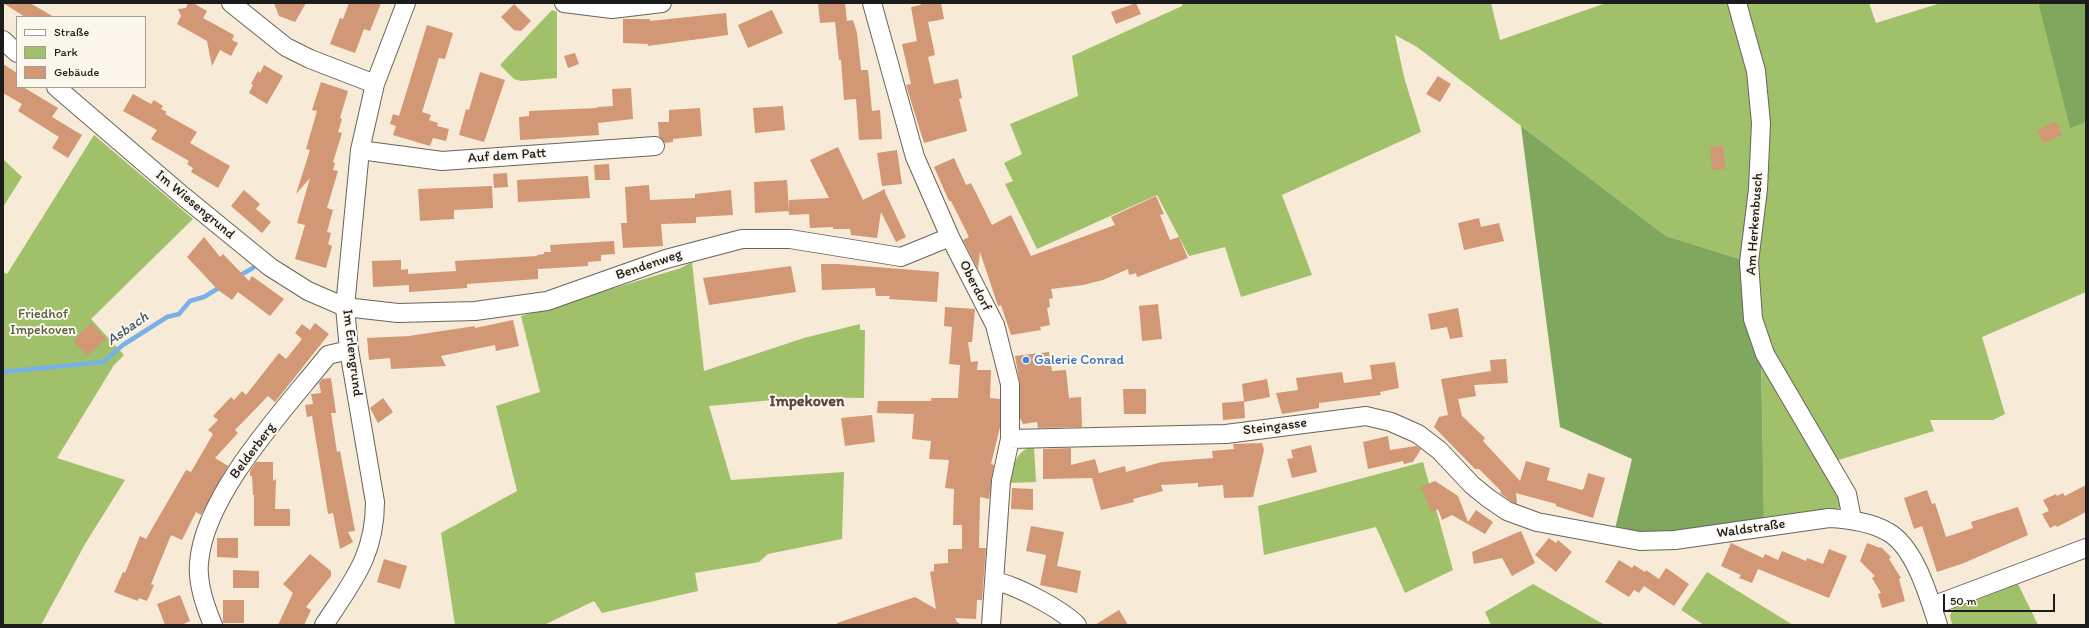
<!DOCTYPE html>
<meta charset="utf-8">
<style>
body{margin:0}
#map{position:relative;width:2089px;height:628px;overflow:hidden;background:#f7ead6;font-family:Itim,sans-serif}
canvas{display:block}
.frame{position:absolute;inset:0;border:4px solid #1c1c1c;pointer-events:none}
.legend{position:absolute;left:16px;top:16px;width:130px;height:72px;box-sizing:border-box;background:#fbf7ec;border:1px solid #a29f99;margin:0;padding:5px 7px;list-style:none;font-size:12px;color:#1c1c1c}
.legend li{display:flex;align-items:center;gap:8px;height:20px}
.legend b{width:20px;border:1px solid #a29f99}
.scale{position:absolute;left:1943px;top:594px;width:112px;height:18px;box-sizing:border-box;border:2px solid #1c1c1c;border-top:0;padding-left:5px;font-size:12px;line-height:14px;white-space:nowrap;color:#1c1c1c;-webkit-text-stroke:3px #fbf7ec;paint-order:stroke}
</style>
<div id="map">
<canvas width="2089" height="628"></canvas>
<div class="frame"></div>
<ul class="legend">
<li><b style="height:5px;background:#fff"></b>Straße</li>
<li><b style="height:11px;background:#a0c16a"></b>Park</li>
<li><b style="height:11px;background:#d29775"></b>Gebäude</li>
</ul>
<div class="scale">50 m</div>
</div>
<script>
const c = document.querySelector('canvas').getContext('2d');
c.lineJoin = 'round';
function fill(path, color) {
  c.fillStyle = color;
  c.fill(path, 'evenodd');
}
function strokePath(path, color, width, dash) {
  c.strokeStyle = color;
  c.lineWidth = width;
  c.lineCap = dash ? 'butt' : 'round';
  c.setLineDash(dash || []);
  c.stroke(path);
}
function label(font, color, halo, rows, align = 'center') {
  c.font = font + ' Itim,sans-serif';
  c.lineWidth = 4;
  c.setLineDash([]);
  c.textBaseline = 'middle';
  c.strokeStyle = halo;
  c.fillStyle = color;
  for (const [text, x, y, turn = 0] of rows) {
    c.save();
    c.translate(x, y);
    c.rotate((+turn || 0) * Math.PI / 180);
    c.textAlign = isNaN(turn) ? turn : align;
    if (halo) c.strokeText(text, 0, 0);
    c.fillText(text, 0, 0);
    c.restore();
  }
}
fill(new Path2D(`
 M1182,3h309l9,37 106,-37h263l7,20 65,-20h97l32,124 16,-5v170l-104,45 23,77 -12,6h-63l4,11 -102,31 -64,-109 -19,-91 -83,-26 -249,-189 -22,-12 9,42 17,55 -139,63 30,80 -71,22 -16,-50 -36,9 -32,-61 -120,54 -32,-65 8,-3 -9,-18 18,-9 -12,-30 68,-28 -6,-40 110,-50z
 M552,10l5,2v66l-36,3 -7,-2 -14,-14z
 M94,135l99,84 -102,100 33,36 -10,10 -57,93 68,22 -40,64 -44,81h-38v-353l4,2z
 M3,159l19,18 -19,30z
 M692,262l12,109 100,-33 56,-14v6h5l-1,68 -60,-1 -95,9 22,74 113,-8 -2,67 -74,15 -9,8 -64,11 3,18 -96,22 -8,-12 -50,24h-89l-14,-92 76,-42 -21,-85 44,-14 -19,-76 160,-48z
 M1761,356l78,138 2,11 -5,6 -72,11z
 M1034,446l2,36 -27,1c4,-17 6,-32 25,-37z
 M1423,462l30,108 -48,23 -29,-66 -112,28 -6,-49z
 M1707,572l86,53h-89l-23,-15z
 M1533,584l72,41h-114l-6,-13z
 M2018,584l20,41h-86l-2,-9 3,-7z`), '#a0c16a');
fill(new Path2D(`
 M2038,3h48v119l-16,6z
 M1521,126l145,110 83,26 12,94 3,166 -89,18 -61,-7 18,-74 -72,-32z`), '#80a75e');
strokePath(new Path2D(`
 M237,277l16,-9
 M3,372l100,-10 20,-17 44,-28 12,-3 11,-13 14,-4 18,-11`), '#78b1e8', 4.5);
fill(new Path2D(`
 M3,3h27l24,14h-29z
 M188,3h5l14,8 -4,7 31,17 -2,5 6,3 -7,13 -11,-6 -8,16 -5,-25 -30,-17 4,-8 -3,-7 8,-1z
 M274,3h32l-11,19 -16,-6z
 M349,3h32l-11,28 -6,-2 -9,24 -25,-9 10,-26 3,1z
 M818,3h27l2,18 6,-1 4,13 4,37h7l4,41 8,-1 2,29 -23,1 -3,-41 -12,1 -3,-40h-2l-4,-38 -15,1z
 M920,3h21l3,16 -16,3 7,33 -7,2 6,27 24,-5 4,19 -3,1 8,32 -43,12 -18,-58 5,-1 -9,-40 15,-3 -6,-34 10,-2z
 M1136,3l5,11 -25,10 -5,-12z
 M514,4l17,17 -10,10 -7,-1 -13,-13z
 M772,10l11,23 -35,15 -10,-23z
 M726,13l2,22 -80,11v-2l-25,-1v-24h27v2z
 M427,25l26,8 -8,26 -6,-1 -17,54 9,3 -2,5 9,3 -1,3 12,3 -3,12 -13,-3 -3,8 -37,-11 3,-9 -6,-2 3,-10 6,2z
 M575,53l4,11 -11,4 -4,-12z
 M3,64l14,9v14h6l35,21 -6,9 30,18 -14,23 -16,-10 7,-11 -41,-26 4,-7 -19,-11z
 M264,65l19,11 -16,28 -18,-11 4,-8 -2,-1 7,-13 2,2z
 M480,72l25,8 -21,62 -25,-7 7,-26 3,1z
 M1438,76l13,8 -11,18 -14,-8z
 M321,82l27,9 -8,27 2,1 -4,13 4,1 -9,29 2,1 -2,7 5,1 -11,37 6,2 -6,22 4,1 -3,11 4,2 -6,22 -31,-9 10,-34 -8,-2 13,-45 -14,16 14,-44 -4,-1 11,-38 -5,-1z
 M631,88l2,31 -35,4 1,12 -79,5 -1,-23 10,-1v-5l68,-3v-1l16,-1 -1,-17z
 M133,94l18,10 3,-4 9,6 -2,3 6,3 -2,2 32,18 -7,11 40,23 -12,22 -27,-16 2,-4 -6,-4 2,-3 -38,-22 6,-9 -34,-19z
 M783,106l2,24 -30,3 -2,-25z
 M700,108l2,28 -29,3v3l-8,1 -6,-7 -1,-14h11v-12z
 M2056,121l6,14 -19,8 -6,-13z
 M1723,145l2,24 -13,1 -2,-23z
 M838,147l25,53 22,-11v3l21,45 -10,5 -15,-30 -4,26 -26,-3 -1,-6h-17v-2l-23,1 -1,-14 -20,1v-15l40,-2 -19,-38z
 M897,150l5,34 -20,2 -5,-33z
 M954,158l12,27 5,-2 21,42 19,-10 20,41 84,-31 -4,-8 45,-21 8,18 -4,1 10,25 9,-3 9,21 -51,19 -1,-4 -7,2 -1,-6 -25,11 -20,5 -32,4 2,9 -4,1 1,8 -3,1 3,17 -10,2 1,3 -30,5 -10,-30 -3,1 -18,-54 -2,17 -15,-29 6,-3 -18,-36h-2l-15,-34z
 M609,164l1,16h-15l-1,-15z
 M507,173l1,14 -14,1 -1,-14z
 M588,176l2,22 -72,4 -1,-22z
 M787,180l2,31 -34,2 -1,-31z
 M649,185l1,15 45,-2v-4l36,-4 2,25 -37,2v6l-35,1 2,22 -40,2 -2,-25h6l-2,-36z
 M492,186l1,22 -39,2v9l-34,2 -2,-32z
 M244,190l16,14 -4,5 15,13 -9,11 -31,-27z
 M1479,218l2,9 18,-4 5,18 -40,9 -6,-27z
 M204,237l16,20 3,-3 26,27 3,-5 32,23 -14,17 -32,-24 -6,8 -14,-10 -31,-33z
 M614,241l1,13 -14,1v6l-13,1v4l-50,3v10l-71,5v4l-58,4v-7l-36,2 -1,-26 29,-1v10l7,-1v5l48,-3 -1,-10 82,-5v-1l7,-1v-2h7l-1,-7z
 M821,264h16l102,8 -2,30 -48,-3 1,-3h-14l-1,-8 -53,2z
 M791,266l5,26 -87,13 -6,-27z
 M1158,304l4,35 -20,2 -3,-35z
 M945,307l30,2 -3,33h-4l3,20 7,-1 -1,9h14l-1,28 10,1v28l-9,37 3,1 -5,34 -9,-2 -1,51h7l-4,52h-5l-1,19 -21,-1 2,4 5,3h-124l-1,-2 78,-26 21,12 -6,-37 4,-1v-7l14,-1v-14h14v-24h-9l1,-36 -9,-1 4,-28 -20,-1 2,-18 -19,-2 2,-25 -37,-1 1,-12h53v-3h27l2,-33 -11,-1 3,-37 -8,-1z
 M1458,308l5,29 -13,2 -3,-12 -16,3 -3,-16z
 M513,320l6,26 -23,5 -1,-6 -54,11 5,10 -55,3 -1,-11 -21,2 -2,-22 42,-2 66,-10v2z
 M91,323l15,16 -19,17 -14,-15z
 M315,323l14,11 -54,68 -7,-6 -33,34 3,3 -23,25 13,8 -27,49 -5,-3 -14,28 -11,-5 -20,49 3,1 -7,16 -8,-3 -1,3 -24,-9 9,-20 2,1 15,-37 6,3 40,-69 5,2 22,-38 -5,-4 10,-10 -5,-4 18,-19 3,3 8,-9 4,4 33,-42 7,6 16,-20 -7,-6 7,-9 8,6z
 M1049,352l3,19 14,-1 3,28 12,-1 1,30 -44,1 -1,-6 -14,2 -3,-6v-34l-5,-28z
 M1506,359l2,24 -34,2 2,11 -18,3 4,17 23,22 -2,3 37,40 6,-20 24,7 -3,12 35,10 2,-2 4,-15 17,5 -12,40 -37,-12v-2l-40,-11 1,11 -5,-2 -12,-9 1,-2 -22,-22h-4l-41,-42 5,-10 9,-2 -7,-36 50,-8 -1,-11z
 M1395,362l4,26 -19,4 1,3 -62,8v5l-37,6 -6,-21 22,-3 -2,-12 46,-6 2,11 28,-4 -2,-14z
 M331,378l5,35h-5l6,39 3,-1 15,80 -7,1 5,10 -13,7 -7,-36 -5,1 -16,-98 -5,1 -2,-12 8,-1 -2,-10 10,-1 -2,-10 3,-4z
 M1267,379l3,18 -26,5 1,16 -22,2 -1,-17 22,-2 -2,-17z
 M1123,389h23v25h-22z
 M383,398l10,14 -15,11 -8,-15z
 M872,415l3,27 -30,4 -4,-28z
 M1388,436l2,14 26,-4 5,3 -8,13 -9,2 -1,-3 -35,8 -5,-27z
 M1262,443l2,7 -11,47 -29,1 -1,-13 -25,2v-4l-37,2 2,6 -30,8 1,3 -33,8 -9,-32 -49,1v-30l28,-1v17l24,-6 4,14 26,-7 1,6 36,-10 51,-4 -1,-7 22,-2 -1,-5z
 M1311,445l6,27 -25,6 -5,-19 6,-1 -2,-8z
 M256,462h17v19l3,-2 -1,30h15v17h-36v-31h-1l-1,-19h-2v-5z
 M1435,481l23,15 10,26 8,-12 17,12 -8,12 -33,-19 -10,5 -4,-11 -7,3 -10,-25z
 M2086,485v27l-29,15 -1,-2 -6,3 -8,-14 7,-3 -6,-11 13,-6 1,2 6,-3 2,3z
 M1012,488l21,1v21l-22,-1z
 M1927,490l5,14 3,-1 11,34 27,-9 -2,-6 47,-15 10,28 -64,28 -27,9 -15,-46 -8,3 -10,-31z
 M1031,526l33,6 -7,34 24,5 -4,22 -37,-8 6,-30 -20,-4z
 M1521,531l14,32 -23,13 -10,-18 -28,6 -2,-12z
 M217,538h21v20l-21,-1z
 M1549,538l7,5 2,-3 14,12 -16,20 -21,-17z
 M1731,543l32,15 2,-4 13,6 4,-9 24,10 1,-3 16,6 6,-15 18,7 -18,42 -71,-29 -6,14 -13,-5 2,-3 -20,-9z
 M1867,543l13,5 1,-1 10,10 -2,2 12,19 -2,1 6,22 -23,7 -4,-14 3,-1 -9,-15 3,-2 -15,-15z
 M310,554l21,17v5l-25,31 5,3 -7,15h-26l15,-32 -10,-9z
 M384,559l23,7 -7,23 -23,-7z
 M1619,560l13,8 2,-3 11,7 1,-2 13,9 7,-11 23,16 -15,22 -30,-20 -5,7 -5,-3 -5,7 -24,-15z
 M233,570l26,1v17h-26z
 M180,595l10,26 -9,4h-16l-8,-21z
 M223,600h21v23h-21z
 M1119,610l9,15h-33z`), '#d29775');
const minor = new Path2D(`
 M231,3l55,44 24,12 65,25
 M564,3l48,6 50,-6
 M872,3l43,154 35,80 45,88 15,59v55l-9,42 -10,144
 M1737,3l19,68 5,52 -3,66 -9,73 4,57 12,35 82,140 5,25
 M3,40l14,13
 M56,87l127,109 87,71 38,24 37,16 53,6 77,-2 72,-10 119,-42 76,-20h48l111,18 49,-20
 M360,150l82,11 213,-15
 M1010,439l216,-5 140,-18 25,6 27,12 21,16 33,35 16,13 19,13 30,11 103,19 35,-1 154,-22c19,1 42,4 59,14 27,15 41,65 50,93
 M994,581c22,4 67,28 83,44
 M1932,606l154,-58
 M213,625c-8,-19 -16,-42 -14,-62 5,-69 86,-154 129,-208l21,-5
 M324,625c28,-43 51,-69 51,-123l-26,-152 -4,-43 15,-157 15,-66 31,-81`);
strokePath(minor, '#69645d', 20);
strokePath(minor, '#fff', 18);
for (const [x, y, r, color] of [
 [1026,360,4,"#3f7fe0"]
]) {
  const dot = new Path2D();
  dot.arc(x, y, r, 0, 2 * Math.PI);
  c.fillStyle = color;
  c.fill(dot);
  strokePath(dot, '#fbf7ec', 1.5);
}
label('14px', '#1c1c1c', '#fbf7ec', [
 ["Auf dem Patt",507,156,-4],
 ["Im Wiesengrund",195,205,40],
 ["Am Herkenbusch",1755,224,-86],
 ["Bendenweg",649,265,-19],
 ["Oberdorf",975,286,63],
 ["Im Erlengrund",352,353,83],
 ["Steingasse",1275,427,-7],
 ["Belderberg",253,451,-53],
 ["Waldstraße",1751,529,-8]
]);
label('14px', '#515e3b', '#fbf7ec', [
 ["Friedhof",43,314],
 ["Impekoven",43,330]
]);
label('14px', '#366cbe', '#fbf7ec', [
 ["Galerie Conrad",1034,360]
], 'left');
label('italic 15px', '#41586e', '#fbf7ec', [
 ["Asbach",128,329,-35]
]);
label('bold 16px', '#5c473b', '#fbf7ec', [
 ["Impekoven",807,402]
]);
</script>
